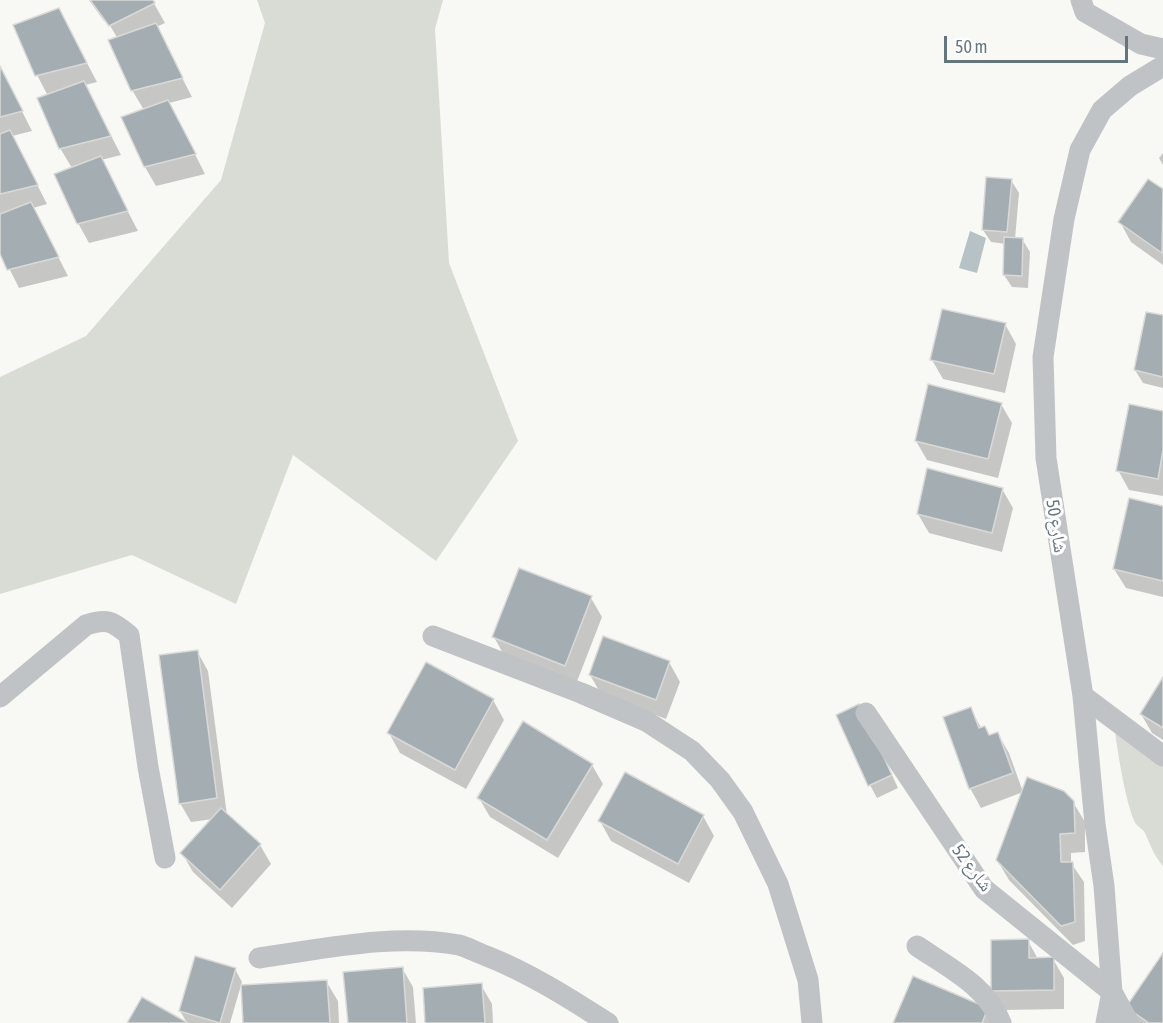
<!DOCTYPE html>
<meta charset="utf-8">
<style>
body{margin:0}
#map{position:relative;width:1163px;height:1023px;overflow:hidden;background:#f8f8f5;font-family:"Asap Condensed",sans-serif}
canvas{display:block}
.scale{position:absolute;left:944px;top:36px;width:184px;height:27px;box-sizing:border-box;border:3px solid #65757e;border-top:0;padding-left:8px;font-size:18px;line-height:21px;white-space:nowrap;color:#65757e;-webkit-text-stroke:4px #fff;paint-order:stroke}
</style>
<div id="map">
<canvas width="1163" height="1023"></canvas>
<div class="scale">50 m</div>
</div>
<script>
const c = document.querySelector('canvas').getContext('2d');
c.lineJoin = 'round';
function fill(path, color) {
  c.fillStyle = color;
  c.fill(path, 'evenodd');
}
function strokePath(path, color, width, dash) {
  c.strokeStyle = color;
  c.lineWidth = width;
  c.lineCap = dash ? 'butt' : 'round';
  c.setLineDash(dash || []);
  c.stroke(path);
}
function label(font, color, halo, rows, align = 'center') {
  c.font = font + ' "Asap Condensed","Noto Naskh Arabic",sans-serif';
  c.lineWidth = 6;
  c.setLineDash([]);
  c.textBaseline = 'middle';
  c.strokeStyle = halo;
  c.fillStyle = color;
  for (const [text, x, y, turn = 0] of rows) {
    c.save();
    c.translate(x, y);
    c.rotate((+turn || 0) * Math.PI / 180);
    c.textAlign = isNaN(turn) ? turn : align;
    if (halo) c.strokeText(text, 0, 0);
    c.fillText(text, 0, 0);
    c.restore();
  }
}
fill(new Path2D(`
 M257,0h186l-8,29 14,234 69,178 -82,120 -143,-106 -57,149 -104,-49 -132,39v-217l86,-41 135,-156 44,-157z
 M1114,723l49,32v111c-10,-12 -12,-20 -18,-33 -2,-4 -7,-6 -9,-9 -10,-16 -20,-81 -22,-101z`), '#d8dcd5');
fill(new Path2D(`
 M970,231l16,7 -9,35 -18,-5z`), '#b6c2c6');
fill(new Path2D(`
 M89,0h63l13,23 -9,4 36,70 -23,6 36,71 -49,12 -11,-19 -1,-57 -12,-20 -14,-51 -12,-20 -2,2z
 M59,10l38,72 -12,3 36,70 -20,5 37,71 -49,12 -11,-20 -6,-55 -12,-20 -12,-52 -11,-21z
 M0,68l32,63 -20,5 35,68 -14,4 35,68 -49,12 -19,-38z
 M1163,153v12l-4,-7z
 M1011,180l8,13 -4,46h7l8,13 -2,36 -16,-1 -8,-12 2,-31 -15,-2 -8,-12z
 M1149,181l14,10v74l-32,-23 -11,-20z
 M1163,317v71l-20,-5 -8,-13z
 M1005,324l11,20 -11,49 -62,-14 -11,-19z
 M1001,404l11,19 -14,55 -71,-18 -11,-19z
 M1163,412v84l-34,-6 -11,-20z
 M1002,489l11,19 -11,44 -73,-19 -11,-19z
 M1163,507v90l-37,-9 -12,-19z
 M591,598l11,19 -26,67 -71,-27 -11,-20z
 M197,651l11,20 19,144 33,30 11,19 -39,44 -39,-36 -11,-19 31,-34 -22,3 -11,-19z
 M669,662l11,20 -14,37 -65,-25 -11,-19z
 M1163,680v60l-11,-7 -11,-19z
 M493,700l11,20 -38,69 -66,-36 -11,-20z
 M970,709l12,20 7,8 9,-3 11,19 14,39 -42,16 -11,-20z
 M866,718l32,70 -21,10 -7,-13z
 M592,765l11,19 -45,74 -68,-41 -11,-19z
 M1073,802l12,20v30l-14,1v10l13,19 1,59 -12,4 -64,-65 -12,-20z
 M703,816l11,20 -25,47 -78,-42 -11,-20z
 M1028,941l10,18h15l11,19v31l-60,1 -11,-20z
 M1163,955v68h-26l-9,-16z
 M402,968l11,19 3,36h-67z
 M235,969l7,13 -12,41h-43l-7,-12z
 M326,981l12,20 1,22h-94z
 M481,985l11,19 1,19h-66z
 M987,1009l9,14h-101z`), '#0003');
const building = new Path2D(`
 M90,0h63l2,3 -46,23z
 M59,8l28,55 -52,13 -22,-51z
 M156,23l27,55 -52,13 -23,-51z
 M0,66l23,45 -23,6z
 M84,81l27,55 -52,13 -22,-51z
 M168,100l28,54 -52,13 -23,-50z
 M10,130l28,55 -38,9v-60z
 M101,156l27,55 -51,13 -23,-50z
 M986,177l26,2 -5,53 -25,-2z
 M1148,179l15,10 -1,64 -44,-31z
 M31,202l28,55 -52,13 -7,-16v-40z
 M1004,237l19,1 -1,38 -19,-1z
 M942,309l64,14 -12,51 -64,-14z
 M1146,312l17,3v62l-29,-7z
 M928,384l74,19 -14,56 -73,-18z
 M1129,404l34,7v39l-5,29 -42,-8z
 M927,468l76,20 -11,45 -75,-19z
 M1129,498l34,8v75l-50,-12z
 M519,568l73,28 -27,70 -73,-29z
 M603,636l67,25 -14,39 -67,-25z
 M198,650l19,148 -38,6 -20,-149z
 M426,662l68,37 -39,71 -68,-37z
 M1163,677v51l-23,-14z
 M859,704l33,71 -24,11 -32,-71z
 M971,707l8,21 6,-2 4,9 9,-3 15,41 -44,16 -26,-72z
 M523,721l70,43 -46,76 -70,-42z
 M625,772l79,43 -26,49 -80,-43z
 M1027,777l37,14 10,10 1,32 -15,1 1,28h12l2,60 -14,4 -65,-66z
 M221,808l40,36 -41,46 -40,-37z
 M1029,939v19l25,-1v33l-63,1v-51z
 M1163,953v70h-14l-23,-16z
 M195,956l41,12 -16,55 -41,-12z
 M403,967l4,56h-59l-5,-51z
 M913,976l75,32 -6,15h-89z
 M327,980l3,43h-87l-2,-38z
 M482,983l3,40h-60l-2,-35z
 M142,997l46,26h-61z`);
fill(building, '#a4adb2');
strokePath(building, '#d9d9d8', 1.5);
strokePath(new Path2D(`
 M1081,0l4,12 56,32 22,5
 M433,636l148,57 65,28 46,30 28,29 23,32 35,72 30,96 4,43
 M1083,696l80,60
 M0,697l86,-72c21,-7 26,-4 43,10l19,132 17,91
 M866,713l118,176 128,103 17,31
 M917,946c32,22 70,40 84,77
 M259,958c65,-9 134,-25 200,-13 8,2 17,7 25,10 44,17 85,43 124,68
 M1106,1023l6,-31 -8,-106 -9,-62 -12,-128 -37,-238 -3,-101 21,-138 16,-69 22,-40 28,-24 33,-20`), '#bfc3c6', 21);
label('18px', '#65757e', '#fff', [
 ["شارع 50",1056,526,81],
 ["شارع 52",972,868,53]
]);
</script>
